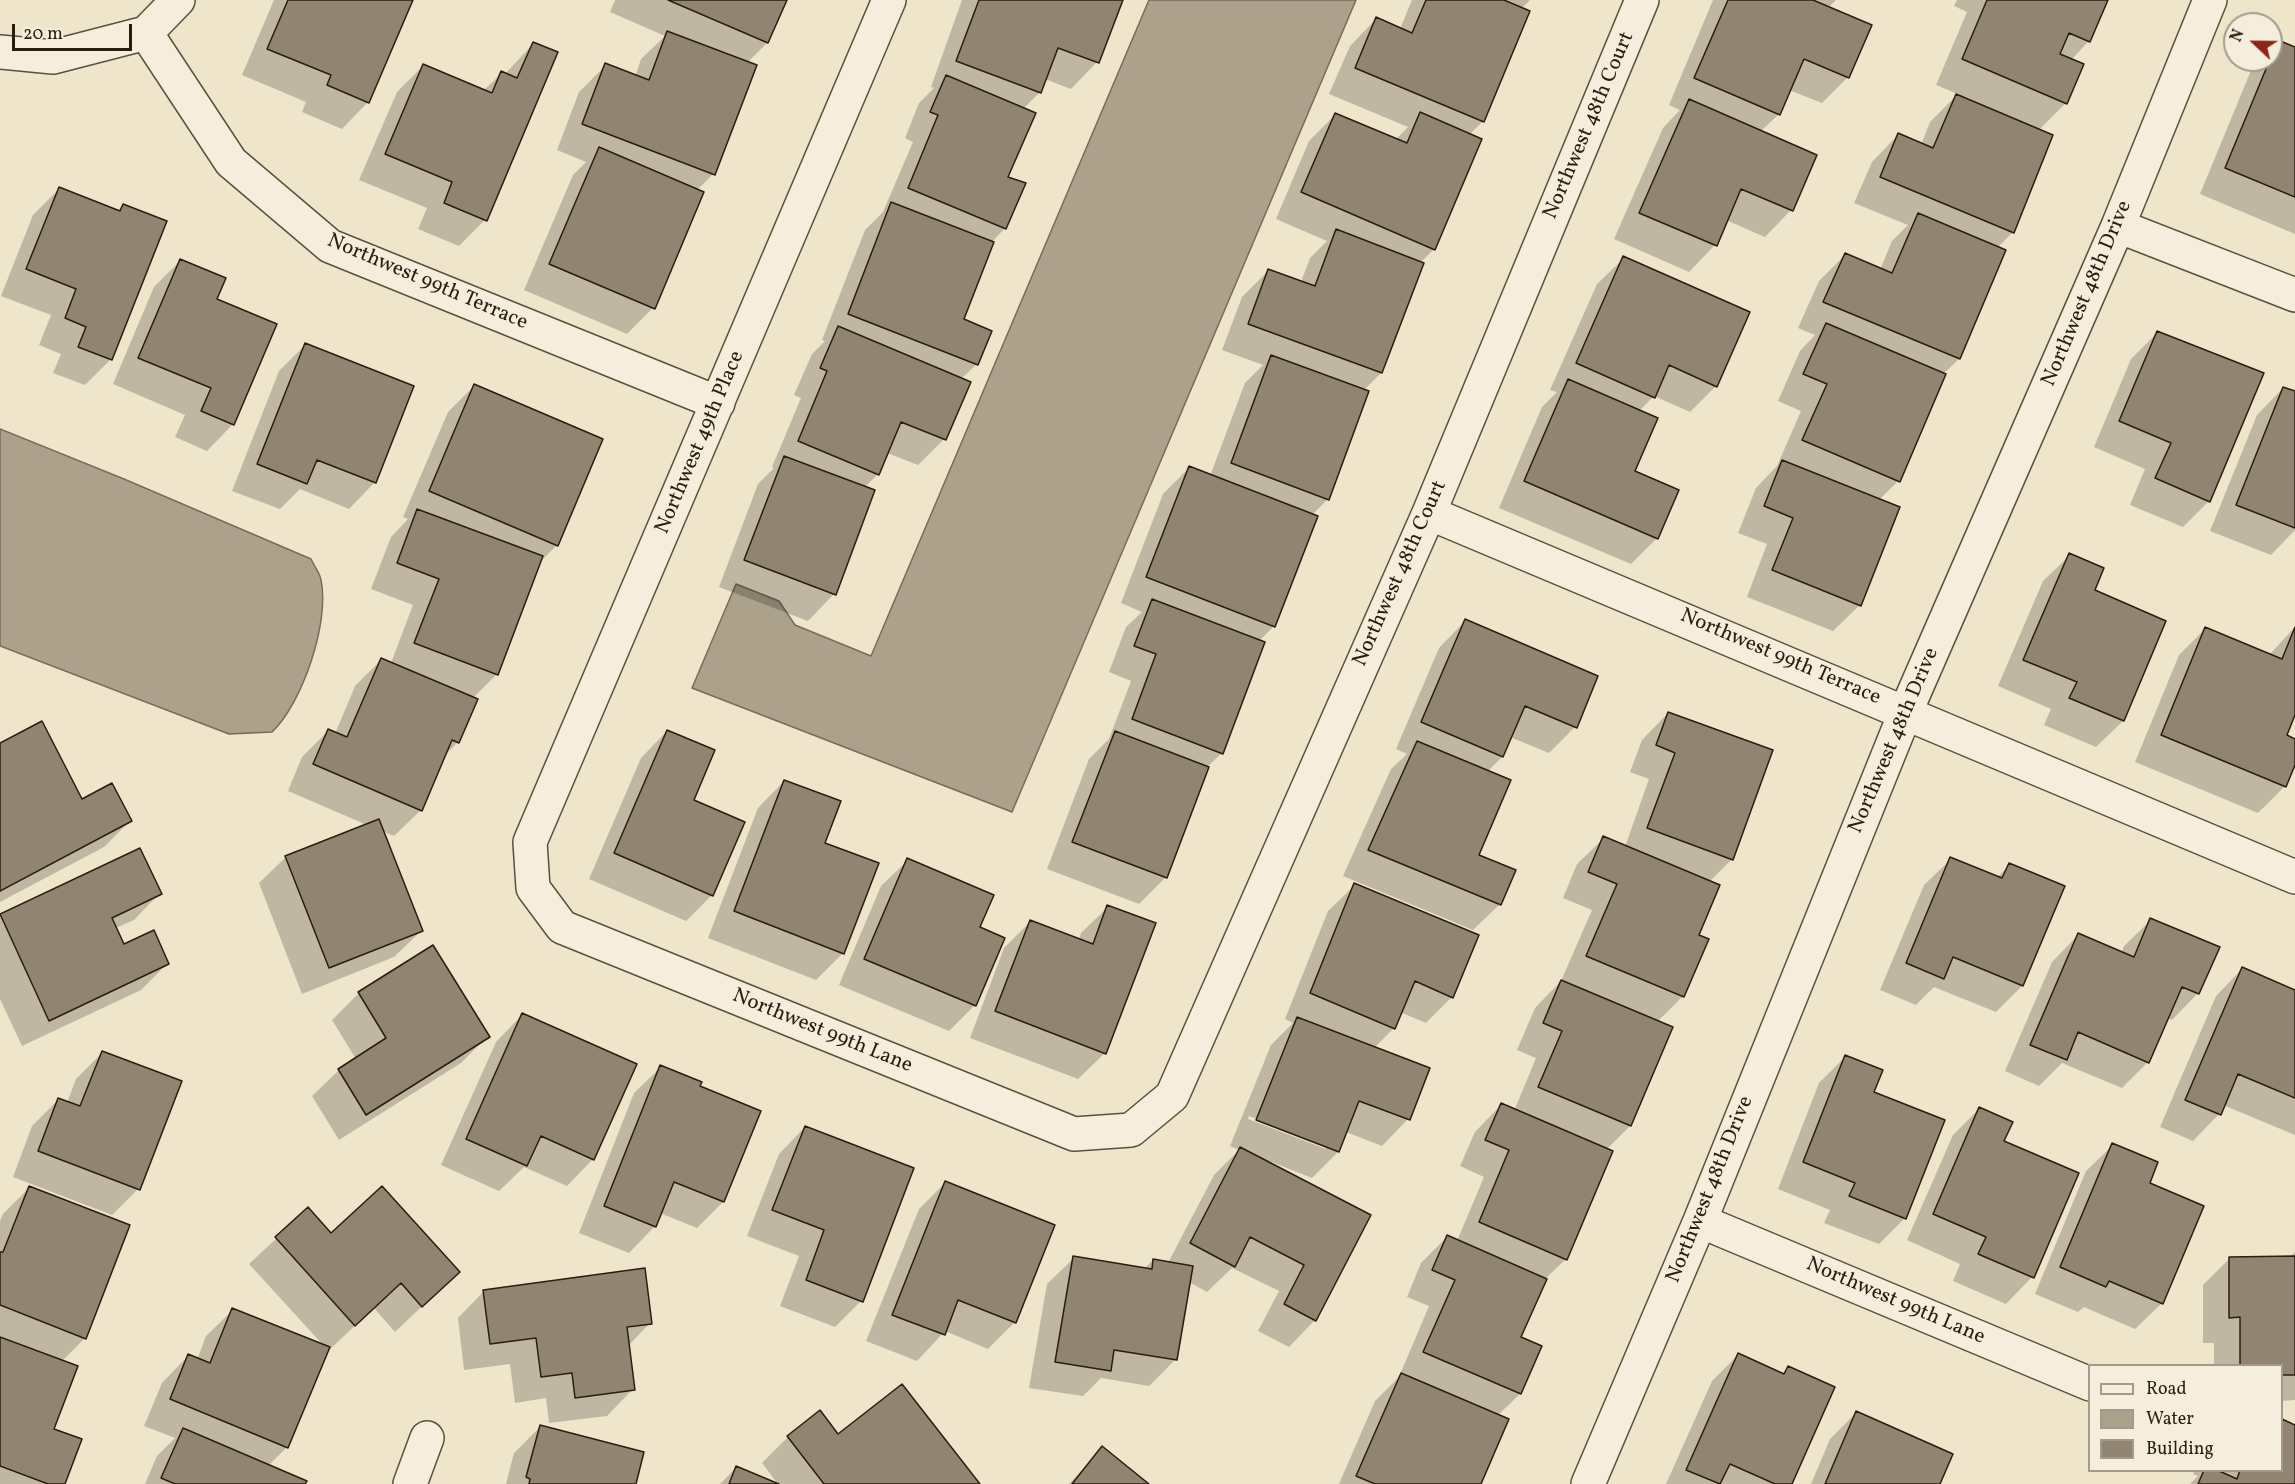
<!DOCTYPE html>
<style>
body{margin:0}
#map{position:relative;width:2295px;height:1484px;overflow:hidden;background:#efe5cb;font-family:Vollkorn,serif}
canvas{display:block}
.legend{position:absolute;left:2088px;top:1364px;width:195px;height:108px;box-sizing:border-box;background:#f5eedd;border:2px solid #a49a8b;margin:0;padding:8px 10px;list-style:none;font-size:18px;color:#2b1d0f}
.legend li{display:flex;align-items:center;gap:12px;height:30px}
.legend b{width:30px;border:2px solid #a49a8b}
.north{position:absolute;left:2223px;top:12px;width:60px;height:60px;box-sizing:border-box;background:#f5eedd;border:2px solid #a49a8b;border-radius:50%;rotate:292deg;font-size:16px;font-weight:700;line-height:24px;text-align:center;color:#2b1d0f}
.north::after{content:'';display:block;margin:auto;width:21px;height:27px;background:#8f2418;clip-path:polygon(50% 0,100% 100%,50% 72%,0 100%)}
.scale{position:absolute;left:12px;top:24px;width:120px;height:27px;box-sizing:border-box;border:3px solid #2b1d0f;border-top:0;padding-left:8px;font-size:18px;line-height:21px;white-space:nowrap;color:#2b1d0f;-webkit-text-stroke:4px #f5eedd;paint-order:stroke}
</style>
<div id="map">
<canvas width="2295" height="1484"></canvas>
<ul class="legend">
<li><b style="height:8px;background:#f5eedd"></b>Road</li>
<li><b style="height:16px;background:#aca18b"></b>Water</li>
<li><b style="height:16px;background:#918571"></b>Building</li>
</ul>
<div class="north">N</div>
<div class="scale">20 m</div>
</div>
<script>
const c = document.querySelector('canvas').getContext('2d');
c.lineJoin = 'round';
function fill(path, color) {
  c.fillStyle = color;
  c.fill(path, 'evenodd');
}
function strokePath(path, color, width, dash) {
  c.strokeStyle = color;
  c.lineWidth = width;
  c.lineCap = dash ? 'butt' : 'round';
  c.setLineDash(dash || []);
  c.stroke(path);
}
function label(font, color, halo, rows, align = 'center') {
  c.font = font + ' Vollkorn,serif';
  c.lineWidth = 4.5;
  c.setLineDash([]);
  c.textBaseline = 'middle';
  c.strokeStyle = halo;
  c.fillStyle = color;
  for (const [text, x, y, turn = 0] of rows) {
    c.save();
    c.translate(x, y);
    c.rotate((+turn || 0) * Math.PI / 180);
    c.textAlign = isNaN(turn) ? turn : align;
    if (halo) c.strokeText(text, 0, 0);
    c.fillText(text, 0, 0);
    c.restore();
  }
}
const water = new Path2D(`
 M1149,0h207l-344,812 -320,-124 44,-104 43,17 16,24 76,31z
 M0,429l124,50 187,80c3,7 9,14 10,21 9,42 -19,124 -49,152l-43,2 -229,-88z`);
fill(water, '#aca18b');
strokePath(water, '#786c59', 1.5);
fill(new Path2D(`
 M274,0h137l-43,102 -26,27 -40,-17 4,-10 -64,-27z
 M615,0h171l-19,43 -20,20 -34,111 -16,16 -44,118 -26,26 -103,-44 49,-115 13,-13 -29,-12 22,-58 27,-27 29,12 6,-18 24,-23 -55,-24z
 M962,0h159l-24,62 -26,27 -26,-10 -5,13 -17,17 -17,68 -1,51 -14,15 -29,77 15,44 -16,15 -17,60 -26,26 -31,-12 -9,21 -14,14 -30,106 -26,27 -89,-34 39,-103 16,-16 -2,-1 29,-69 -7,-3 18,-41 13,-13 -3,-1 43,-110 18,-18 30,-70 -8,-4 14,-35 15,-15 -3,-1z
 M1412,0h118l-9,9 -38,112 -14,14 -35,114 -14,14h2l-41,110 -18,18 -35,108 -16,16 -38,111 -15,15 -37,112 -15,14 -41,110 -27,27 -92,-35 42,-110 20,-20 22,-58 -22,-9 17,-45 16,-15 -21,-9 42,-109 26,-26 21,8 35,-93 18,-18 -41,-15 20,-53 27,-27 32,12 9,-24 17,-17 -51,-22 33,-78 26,-26 60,25 13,-13 -79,-33 21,-48 26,-27 24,10z
 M1713,0h123l-8,8 20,69 -26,26 -33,-13 -10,24 -19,18 31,78 -26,27 -39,-17 -11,25 -26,27 -75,-33 49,-111 17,-18 -11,-5z
 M1957,0h149l-17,41 -18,19 -5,43 -27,27 -26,102 -16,16 7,3 -45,108 -17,16 -44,106 -19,19 -19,105 -27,26 -86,-34 20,-53 -29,-11 18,-45 21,-22 24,-55 -23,-10 22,-50 15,-16 -17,-7 21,-47 26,-26 35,15 12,-29 16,-16 -54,-22 18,-41 26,-27 23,10 9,-23 28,-28 -22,-9 31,-73 -13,-6z
 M2278,41l17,7v186l-95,-40 52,-126 7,-8h12v-12z
 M533,44l-48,176 -26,26 -41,-17 9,-21 -68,-28 38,-88 26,-26 60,25 19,-18 3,1z
 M59,189l58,22 6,-6 -12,154 -26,26 -32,-12 8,-19 -22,-9 12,-30 -50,-19 32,-81z
 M1624,258l92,128 -26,26 -36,-16 -15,15 -6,61 24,66 -26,26 -132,-56 43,-101 15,-15 -7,-2 47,-106z
 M180,261l35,39 18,124 -26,27 -32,-14 10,-22 -72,-31 41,-97z
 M2157,333l52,168 -26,26 -53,-22 15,-36 -51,-22 37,-88z
 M305,345l70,137 -26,27 -49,-20 -20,20 -48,-18 47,-120z
 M474,386l83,159 -19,19 -41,110 -24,24 -15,44 -15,15 -22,53 -27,26 -12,-5 39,100 -27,26 -92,37 -43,-111 27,-26 81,-32 -79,-34 14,-34 26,-26 7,3 20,-48 27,-27 9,4 22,-58 -42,-16 20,-52 17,-18 -5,-2 45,-105z
 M2283,388l12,5v137l-24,25 -61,-24 47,-116z
 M2070,555l23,36 72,31 -42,99 -27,26 -52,-22 7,-16 -53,-23 45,-105z
 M1465,621l110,106 -26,26 -39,-16 -8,20 -15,15 -10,84 23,48 -27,26 -130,-54 48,-107 16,-15 -11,-5 43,-101z
 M2295,627v84l-10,25 10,4v21l-11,26 -26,26 -123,-51 44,-107 26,-26 64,26z
 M1668,713l64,146 -23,23 -26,114 -26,26 -27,104 -24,24 -40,109 -22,21 -25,58 21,9 -20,47 -23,22 -17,68h-141l36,-83 24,-24 30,-71 -22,-9 14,-34 26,-26 10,4 27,-64 -24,-11 15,-34 26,-27 13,6 22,-53 -19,-8 18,-42 26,-27 31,-71 -29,-12 14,-34 27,-26 21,9 24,-68 -19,-7 12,-32z
 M667,731l45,164 -26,26 -97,-42 52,-121z
 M0,745l81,56 49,20 -26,26 -104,55z
 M784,781l39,63 20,109 -27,27 -108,-42 50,-130z
 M140,850l20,43 -26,27 -18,8 8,18 43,18 -26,26 -119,56 -22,-47v-83z
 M1951,859l46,19 13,-14 12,122 -26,26 -62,-25 -18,18 -36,-15 44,-105z
 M908,860l70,68 -3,77 -26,26 -110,-46 42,-99z
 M1355,885l97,112 -26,26 -26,-11 -6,16 -20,20 34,71 -26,27 -36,-14 -8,20 -26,26 -43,-17 -1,2 101,52 -54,105 -26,27 -31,-16 21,-40 -47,-23 -25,24 -18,-10 -13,77 -27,27 -48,-8 -18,18 -54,-8 18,-104 27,-26 70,11 9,-9 15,3 46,-88 25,-25 -9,-4 41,-101 22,-22 -8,-4 43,-108zM1249,1116l77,30v3l-78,-30z
 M1108,907l-3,146 -27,26 -108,-41 34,-90 26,-26 49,18 2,-7z
 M2151,920l47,73 -26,27 -5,-2 -19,44 -26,26 -60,-25 -23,23 -34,-15 47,-109 26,-27 43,19 3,-8z
 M432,947l56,89 -27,27 -122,77 -27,-44 27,-26 17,-11 -24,-39 27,-27z
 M2242,969l53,23v143l-72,-30 -4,9 -26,27 -33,-14 56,-131z
 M522,1015l71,144 -26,27 -43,-19 -25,24 -58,-26 55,-123z
 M102,1053l36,136 -26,26 -99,-38 19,-51 26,-26 9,3 9,-24z
 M1846,1056l26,37 33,125 -26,26 -55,-21 6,-13 -52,-21 41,-106z
 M661,1067l37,20 25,115 -26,26 -37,-15 -5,13 -26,27 -50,-20 55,-140z
 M1979,1109l53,168 -26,27 -53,-23 7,-17 -53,-24 46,-105z
 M805,1127l56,174 -26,26 -55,-21 19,-50 -52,-20 32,-82z
 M2113,1145l35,39 14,119 -27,26 -51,-22 -6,5 -43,-18 51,-123z
 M945,1183l108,43 -39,97 -26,26 -43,-18 -28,30 -51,-20 53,-132z
 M29,1188l56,150 -23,23 -9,69 10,54h-63v-263l3,-7z
 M308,1209l23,26 127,37 -63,60 -21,-24 -46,43 -41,96 -19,19 36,18h-159l12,-28 18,-18 -31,-12 18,-43 26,-27 9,4 9,-24 27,-26 91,36 -75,-82z
 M2295,1252v148l-13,1v-35h-68v-23h-11v-58l27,-27h59z
 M484,1291l166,32 -22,23 5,43 -26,27 -58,7 -3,-25 -31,5 -5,-39 -46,6 -6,-52z
 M1738,1355l44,19 6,-6 3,116h-125l46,-103z
 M1856,1413l83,71h-128l19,-45z
 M2282,1421l13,6v57h-105l8,-8 -5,-2 2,-4h87z
 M540,1427l94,57h-128l8,-31z
 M788,1437h50l140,47h-200l-16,-21z
 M1102,1448l45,36h-78z
 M736,1468l39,16h-55z`), '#0003');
const building = new Path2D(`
 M288,0h125l-44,103 -42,-18 4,-10 -64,-26z
 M668,0h119l-19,43z
 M979,0h144l-24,63 -41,-15 -17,45 -85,-32z
 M1426,0h78l26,11 -46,111 -129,-54 21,-51 36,16z
 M1728,0h85l59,25 -23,53 -45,-19 -24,56 -86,-37z
 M1987,0h121l-18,42 -21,-9 -9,21 24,10 -17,40 -105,-45z
 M667,31l90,34 -42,110 -133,-51 23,-61 44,17z
 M2278,40l17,7v150l-70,-29z
 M533,42l25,10 -71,169 -43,-18 8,-21 -67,-28 38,-90 69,29 9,-22 16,7z
 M946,75l90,38 -28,64 18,6 -20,46 -98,-41 30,-73 -8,-3z
 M1956,94l97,41 -39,98 -134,-56 18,-44 35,15z
 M1689,99l128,56 -24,56 -52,-22 -24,57 -78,-33z
 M1420,112l62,27 -47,111 -134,-58 34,-79 72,30z
 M599,147l105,45 -49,117 -106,-45z
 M59,187l61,24 3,-7 44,17 -55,139 -34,-13 8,-20 -21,-9 11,-29 -50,-20z
 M891,202l103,40 -30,77 28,12 -14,34 -130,-51z
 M1918,213l88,37 -46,109 -137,-57 22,-49 47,20z
 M1336,229l88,34 -42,110 -134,-49 20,-55 47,17z
 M1623,256l127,56 -33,75 -48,-22 -14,33 -79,-35z
 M180,259l46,19 -9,21 60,25 -43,101 -33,-14 10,-23 -73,-30z
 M1826,323l120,51 -46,108 -98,-42 25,-56 -24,-10z
 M838,326l133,56 -25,58 -45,-18 -22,53 -81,-34 29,-70 -7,-3z
 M2157,331l107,42 -54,129 -55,-24 16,-35 -52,-22z
 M305,343l109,43 -38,97 -59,-23 -10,24 -50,-20z
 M1271,355l98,36 -40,109 -98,-37z
 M1568,379l90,39 -23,53 44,19 -21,49 -134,-58z
 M474,384l129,55 -45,107 -129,-55z
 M2283,387l12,4v137l-59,-23z
 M784,456l91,34 -39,105 -92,-35z
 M1782,460l118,47 -39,99 -89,-36 21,-52 -29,-12z
 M1189,466l129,50 -43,111 -129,-50z
 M417,509l126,47 -45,119 -84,-32 25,-64 -42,-16z
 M2069,553l35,15 -9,22 71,31 -42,100 -55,-23 8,-16 -54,-22z
 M1152,599l113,43 -42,112 -91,-35 24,-65 -22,-8z
 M1465,619l133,57 -21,52 -52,-22 -22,51 -82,-35z
 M2205,627l77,32 13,-32v88l-8,20 8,4v26l-9,22 -125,-52z
 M381,658l97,41 -19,44 -7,-3 -30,71 -109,-47 15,-35 19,8z
 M1668,712l105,38 -40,110 -86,-32 28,-75 -19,-8z
 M42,721l40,78 30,-16 20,38 -132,70v-148z
 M667,730l48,20 -21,50 51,22 -32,74 -99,-43z
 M1115,731l94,36 -42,111 -95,-36z
 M1417,741l94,39 -32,75 37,15 -15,35 -133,-55z
 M784,780l57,21 -16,42 54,20 -35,91 -110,-43z
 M379,819l44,112 -94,37 -44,-112z
 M1603,836l117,49 -21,50 10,4 -25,58 -98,-41 31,-72 -29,-12z
 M140,848l22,46 -50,24 12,26 30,-14 15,34 -120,57 -49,-107z
 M1950,857l52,21 7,-15 56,23 -42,100 -70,-29 -9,22 -38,-16z
 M907,858l87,37 -14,32 25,11 -29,68 -112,-47z
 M1354,883l125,52 -26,63 -38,-17 -20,48 -85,-36z
 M1107,905l49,18 -50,131 -111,-43 35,-91 63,24z
 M2150,918l70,29 -21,47 -17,-7 -33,76 -71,-31 -11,28 -37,-15 48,-112 56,24z
 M433,945l57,92 -124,78 -28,-46 48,-31 -28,-46z
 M2242,967l53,23v108l-57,-24 -17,41 -36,-15z
 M1561,980l112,47 -42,99 -93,-39 24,-56 -19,-8z
 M522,1013l115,51 -43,96 -53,-24 -14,30 -61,-27z
 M1297,1017l133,51 -20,52 -51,-19 -20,51 -83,-32z
 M102,1051l80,30 -42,109 -102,-39 20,-53 22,8z
 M1845,1055l38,15 -9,22 71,28 -39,99 -57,-23 6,-13 -52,-21z
 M660,1065l42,17 -2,4 61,25 -37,91 -50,-20 -18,45 -52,-21z
 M1501,1103l112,48 -46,109 -88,-38 30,-72 -24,-10z
 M1979,1107l34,15 -9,19 75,32 -45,105 -56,-24 8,-17 -53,-23z
 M805,1126l109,42 -51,134 -57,-22 18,-50 -52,-20z
 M2112,1143l46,19 -8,21 54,23 -41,98 -54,-23 -3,6 -46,-20z
 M1240,1147l131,68 -55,106 -32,-17 20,-39 -54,-28 -15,30 -45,-24z
 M945,1181l110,44 -39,98 -58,-23 -13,35 -53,-20z
 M29,1186l101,39 -44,114 -86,-34v-53h3z
 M382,1186l78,86 -38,35 -21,-24 -46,43 -80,-89 33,-30 23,26z
 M1447,1235l100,44 -26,58 21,9 -21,48 -98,-42 32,-72 -23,-10z
 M1073,1256l79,13 1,-10 40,7 -16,94 -63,-10 -3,21 -56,-9z
 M2295,1256v119h-13v-9h-42v-49l-11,1v-61z
 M645,1268l7,56 -25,3 8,63 -60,8 -3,-25 -31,4 -5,-39 -46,6 -7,-54z
 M232,1308l98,39 -42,101 -118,-49 18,-45 22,9z
 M0,1337l78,29 -24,63 28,10 -17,45h-17l-48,-18z
 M1738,1353l46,21 4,-8 47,21 -43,97h-17l-45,-20 -10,20 -34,-14z
 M1401,1373l108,46 -28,65h-106l-19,-8z
 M902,1384l78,100h-156l-37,-48 33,-26 18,24z
 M1856,1411l97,43 -13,30h-115z
 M2282,1419l13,6v59h-97l6,-14h13l20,9 3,-9h42z
 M540,1425l104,27 -8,32h-107l1,-5 -4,-2z
 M183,1428l124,53 -2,3h-130l-14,-6z
 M1102,1446l47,38h-77z
 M736,1466l43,18h-50z`);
fill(building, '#918571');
strokePath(building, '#2b1d0f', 1.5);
const street = new Path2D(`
 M889,0l-359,842 3,46 29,39 512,207 57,-4 41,-34 257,-583 213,-513
 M146,33l85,129 99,84 388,157
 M0,52l53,5 93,-24 32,-33
 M2118,226l177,69
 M1429,513l866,364
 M1700,1221l390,163
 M410,1484l17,-46
 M1588,1484l112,-263 206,-510 212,-485 92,-226`);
strokePath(street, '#5c4f3e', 36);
strokePath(street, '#f5eedd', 33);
label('21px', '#2b1d0f', '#f5eedd', [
 ["Northwest 48th Court",1590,126,-67],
 ["Northwest 99th Terrace",427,283,23],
 ["Northwest 48th Drive",2088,294,-67],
 ["Northwest 49th Place",701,443,-67],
 ["Northwest 48th Court",1401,574,-66],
 ["Northwest 99th Terrace",1780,658,23],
 ["Northwest 48th Drive",1895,741,-67],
 ["Northwest 99th Lane",822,1032,22],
 ["Northwest 48th Drive",1711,1190,-68],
 ["Northwest 99th Lane",1895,1302,23]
]);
</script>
